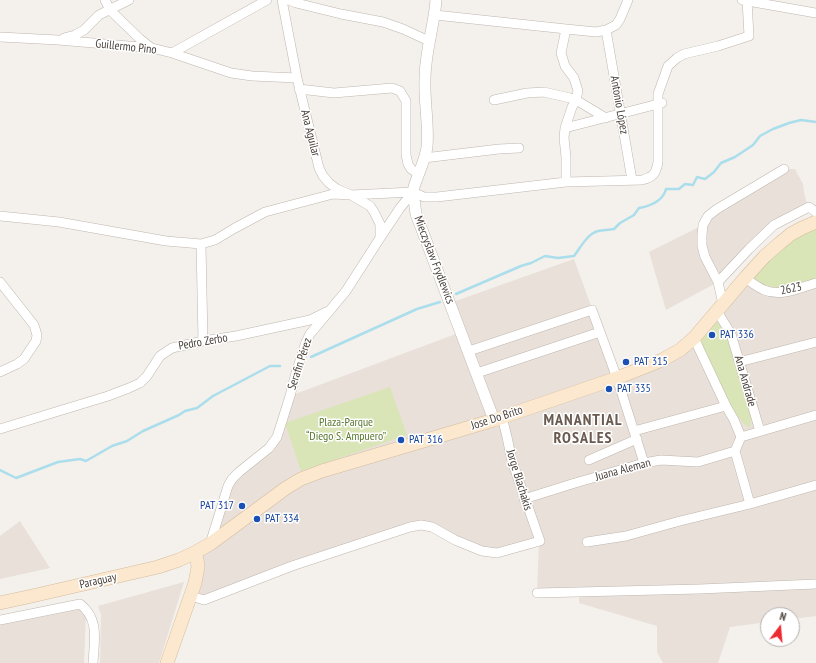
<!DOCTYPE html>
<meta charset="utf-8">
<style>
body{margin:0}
#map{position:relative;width:816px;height:663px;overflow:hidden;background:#f4f0eb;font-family:"PT Sans Narrow",sans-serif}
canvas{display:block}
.north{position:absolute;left:760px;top:607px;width:40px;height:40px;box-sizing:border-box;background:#fff;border:1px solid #b6b2b0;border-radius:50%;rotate:16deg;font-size:11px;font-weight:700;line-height:16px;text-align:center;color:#483f39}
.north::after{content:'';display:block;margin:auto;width:14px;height:18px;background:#ec2a31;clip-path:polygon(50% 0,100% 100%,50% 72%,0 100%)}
</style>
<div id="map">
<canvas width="816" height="663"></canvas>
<div class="north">N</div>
</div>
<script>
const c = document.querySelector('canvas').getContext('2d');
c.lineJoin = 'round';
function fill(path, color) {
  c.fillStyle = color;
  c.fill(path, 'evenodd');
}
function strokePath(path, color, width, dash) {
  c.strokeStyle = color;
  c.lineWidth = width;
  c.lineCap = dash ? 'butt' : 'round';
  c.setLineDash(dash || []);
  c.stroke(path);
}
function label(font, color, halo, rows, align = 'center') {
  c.font = font + ' "PT Sans Narrow",sans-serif';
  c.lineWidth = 3;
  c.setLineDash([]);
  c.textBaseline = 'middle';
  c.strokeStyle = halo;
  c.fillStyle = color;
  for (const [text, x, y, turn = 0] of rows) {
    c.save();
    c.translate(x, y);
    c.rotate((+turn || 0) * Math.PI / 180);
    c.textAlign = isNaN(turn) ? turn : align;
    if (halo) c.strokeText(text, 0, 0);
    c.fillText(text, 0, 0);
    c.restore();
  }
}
fill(new Path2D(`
 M784,169h11l8,15 1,8 3,12 -33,21 -56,57 -52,28 -17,-58 54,-27 5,-9z
 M816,233v383l-24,3v-4h-24v7l-38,5 -12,36h-55l-6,-11v-26l-78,-23v-10h-42l2,-51 -42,11 -76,-28 -217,75 -13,-4 6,-37 13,-15 18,-58 41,-38 21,-52 171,-64 -11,-29 124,-44 43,119 45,-18 132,-118z
 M20,521l30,47 -50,11v-43z
 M184,582l-25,81h-59l1,-48 -3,-9z
 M81,609l5,3 -2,51h-84v-38z`), '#e8e0d9');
fill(new Path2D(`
 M816,227v52l-32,10 -17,-3 -15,-7 27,-30z
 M716,317l12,19 23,82 -1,10 -6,-4 -13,-17 -32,-66z
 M390,387l17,48 -106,36 -16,-48z`), '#d9e5b6');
strokePath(new Path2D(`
 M456,294l65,-28 10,-3 14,-7 13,2 16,-2c7,-9 13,-22 24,-25 5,-1 11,-1 16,-2l6,-6 14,-8 5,-7c11,-2 24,-7 27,-19h13l6,-5 8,1 4,-8 8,2 9,-7 7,-9 14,-6 18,-12 7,-9 13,-7 16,-6 12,-3 15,2
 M311,357l106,-48 23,-7
 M0,470l16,8 42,-16 22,-3 6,2 26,-15 15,-5 16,-10 36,-16 6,-4 12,-3 16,-12 57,-30h10`), '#abdeec', 2.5);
const minor = new Path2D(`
 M105,0l5,10 30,29 10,8
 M282,0l15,78 22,90 4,8 6,7 8,6 14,6 19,11 4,6 6,12v14
 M289,0l7,3 45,11 42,8 20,7 26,12
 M742,0l74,13
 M435,15l131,14 30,3 10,-2 10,-5 4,-6 8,-19
 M566,29l-5,24 4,13 9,12 4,13 -2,9 -4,7 -7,21 -1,10 2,19v25
 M606,30l26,150
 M0,37l58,3 94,8 20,5 59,20 21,3 45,2
 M64,38l11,-3 9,-5 15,-15 30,-15
 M172,53l95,-53
 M299,89l35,4 58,-5 8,3 6,10v54l2,9 3,5 8,5
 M494,100l33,-7 17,-1 26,6 6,2 30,18
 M565,128l97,-25
 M424,158l75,-9 20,-1
 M0,216l59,6 107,19 35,3 14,-4 20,-12 30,-16 68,-18 18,1 62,-3 11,5h13l129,-15 76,-2c11,-3 14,-6 16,-18v-68l10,-28 9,-8 7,-4 34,-8 31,-10 -2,-36
 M201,244l2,97
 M745,278c6,4 12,9 19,12 17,7 35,-2 52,-7
 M0,282l34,43 3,10 -1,6 -12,18 -7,5 -17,8
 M718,282l31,-33 25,-24 35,-18 7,5
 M723,304l-5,-22 -13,-25 -3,-11v-11l1,-10 5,-9 9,-7 67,-40
 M717,311l14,23 29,97
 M694,338l32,68 8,14 7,17
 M469,351l123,-41 25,68 27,85
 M739,362l77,-20
 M477,373l123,-41
 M0,429l108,-33 21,-8 11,-5 7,-7 13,-20 12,-8 31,-7 33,-5 74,-16 16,-8
 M634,431l92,-25
 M735,451l15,53
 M589,460l48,-21
 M524,499l51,-16 14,-4 55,-16 17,-3 37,2 37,-11 6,-14 75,-22
 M587,542l39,-6 54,-15 70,-17 66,-19
 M210,544l18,-58 4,-7 7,-7 30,-24 8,-11 13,-41 6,-23 10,-31 4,-8 36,-43 34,-53 20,-30 13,-16
 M537,593l163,-4 116,-5
 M191,596l13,4 88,-34 118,-39 11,-2 11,2 23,13 27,11 15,2 43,-12 -28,-80 -5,-24 -5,-20
 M0,620l80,-16c20,15 14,38 13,59`);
const tertiary = new Path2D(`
 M436,0c-2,27 -11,52 -11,79 -1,23 4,45 2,68 -2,14 -9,27 -13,40l-1,5 3,22 78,206`);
const secondary = new Path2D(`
 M0,603l32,-7 126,-29 21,-7 15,-7 16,-9 76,-56 15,-9 21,-8 172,-51 123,-42 45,-18 18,-10 14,-12 51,-60 20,-22 15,-13 11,-9 11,-6 14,-6
 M167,663l28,-80 3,-16 -1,-8 -3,-6`);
strokePath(minor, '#bfb6ae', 10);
strokePath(tertiary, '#bfb6ae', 12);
strokePath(secondary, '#d4bc9f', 14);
strokePath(minor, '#fff', 9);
strokePath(tertiary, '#fff', 11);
strokePath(secondary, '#fbe8ce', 13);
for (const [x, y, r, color] of [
 [712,335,4,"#1a4fb4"],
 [626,362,4,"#1a4fb4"],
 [609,389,4,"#1a4fb4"],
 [401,440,4,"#1a4fb4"],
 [242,506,4,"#1a4fb4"],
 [257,519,4,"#1a4fb4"]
]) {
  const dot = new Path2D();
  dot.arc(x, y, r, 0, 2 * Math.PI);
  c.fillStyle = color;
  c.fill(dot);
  strokePath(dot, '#fff', 1.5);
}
label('12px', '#483f39', '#fff', [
 ["Guillermo Pino",126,47,6],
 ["Antonio López",619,105,80],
 ["Ana Aguilar",310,133,76],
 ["Mieczyslaw Frydlewics",434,260,69],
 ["2623",791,289,-12],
 ["Pedro Zerbo",203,342,-10],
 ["Serafin Pérez",300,364,-72],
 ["Ana Andrade",745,381,74],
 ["Jose Do Brito",497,418,-18],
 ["Juana Aleman",623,470,-15],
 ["Jorge Blachakis",519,480,73],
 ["Paraguay",98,581,-13]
]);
label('12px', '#164399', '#fff', [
 ["PAT 336",720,335],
 ["PAT 315",634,362],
 ["PAT 335",617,389],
 ["PAT 316",409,440],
 ["PAT 317",234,506,"right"],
 ["PAT 334",265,519]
], 'left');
label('12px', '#58772f', '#fff', [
 ["Plaza-Parque",346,423],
 ["“Diego S. Ampuero”",346,437]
]);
c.letterSpacing = '1px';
label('bold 16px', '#6a5b51', '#fff', [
 ["MANANTIAL",583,420],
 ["ROSALES",583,438]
]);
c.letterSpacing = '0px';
</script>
